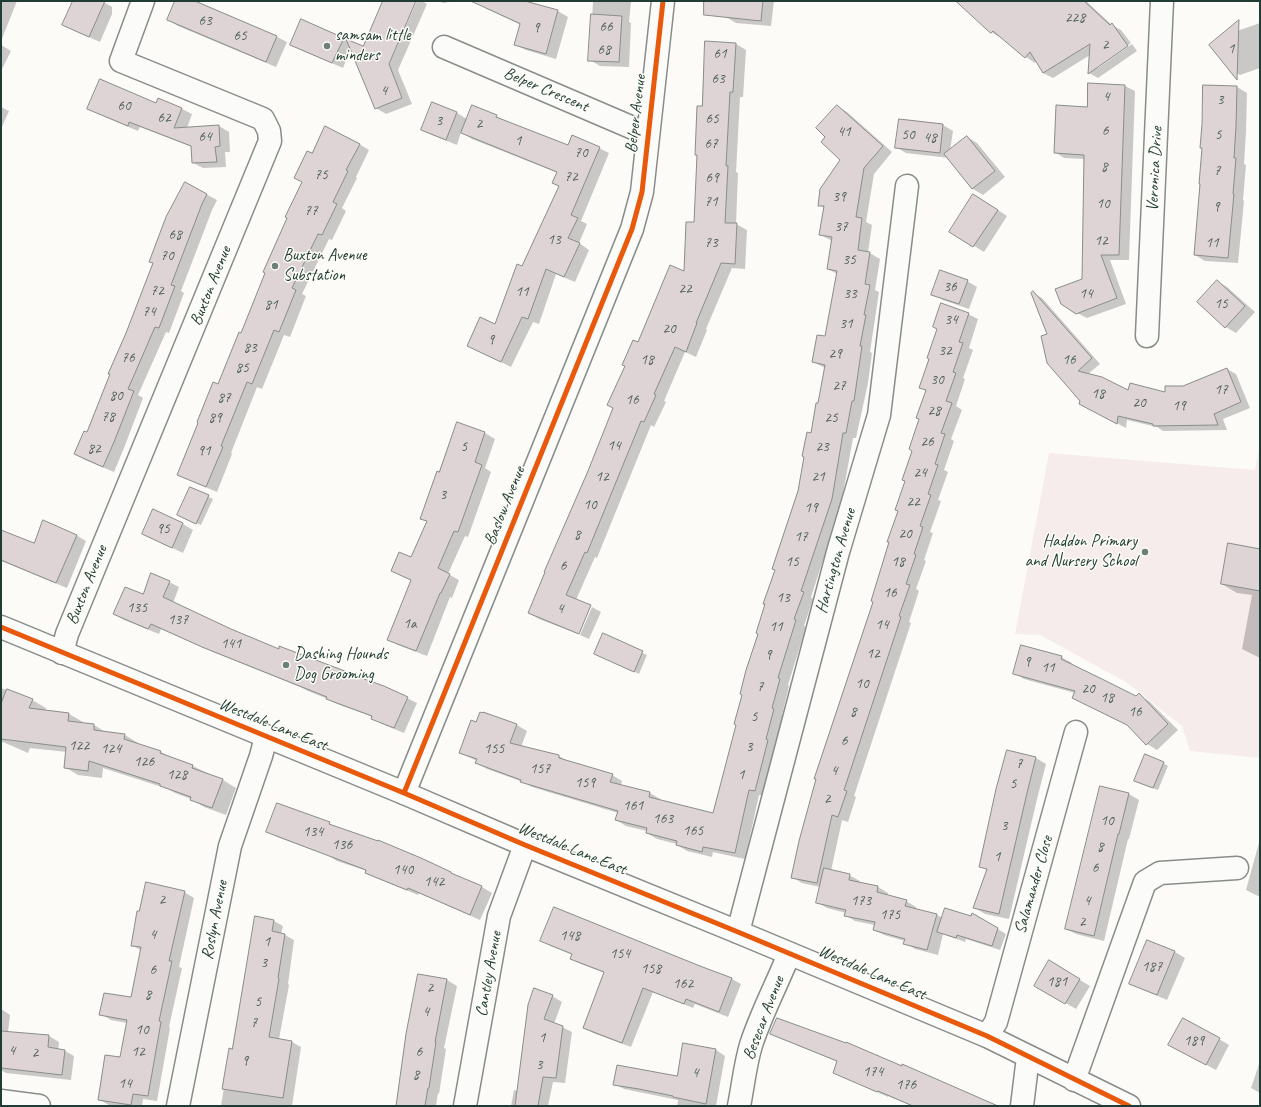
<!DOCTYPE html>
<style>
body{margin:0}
#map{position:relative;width:1261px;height:1107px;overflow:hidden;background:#fcfbf8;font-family:Caveat,sans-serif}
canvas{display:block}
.frame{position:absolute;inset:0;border:2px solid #1f3d34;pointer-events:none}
</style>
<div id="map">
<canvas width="1261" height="1107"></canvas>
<div class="frame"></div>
</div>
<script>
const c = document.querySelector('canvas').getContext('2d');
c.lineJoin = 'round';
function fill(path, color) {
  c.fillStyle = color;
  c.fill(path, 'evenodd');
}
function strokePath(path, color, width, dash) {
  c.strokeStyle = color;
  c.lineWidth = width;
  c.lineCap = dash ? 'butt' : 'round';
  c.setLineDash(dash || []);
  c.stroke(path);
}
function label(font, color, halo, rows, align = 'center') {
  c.font = font + ' Caveat,sans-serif';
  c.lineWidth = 3;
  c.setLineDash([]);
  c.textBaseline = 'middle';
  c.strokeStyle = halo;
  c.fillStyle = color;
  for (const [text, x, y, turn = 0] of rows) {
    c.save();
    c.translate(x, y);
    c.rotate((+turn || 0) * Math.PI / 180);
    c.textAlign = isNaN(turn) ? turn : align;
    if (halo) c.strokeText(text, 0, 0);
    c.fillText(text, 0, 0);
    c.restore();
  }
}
fill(new Path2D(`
 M1260,441v317l-70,-7 -8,-25 -56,-44 -86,-47 -25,-1 34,-181 206,17z`), '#f6ecec');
fill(new Path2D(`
 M1,1h16l-16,40z
 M74,1h28l10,6v7l-12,28 -27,-12z
 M176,1h17l84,36 10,5 -11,25 -98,-41 -10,-6z
 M384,1h31l-29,67 1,1 30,-68h5l5,3 -29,66 14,34 -26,10 -10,-6 -25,-60 -8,20 -42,-18 -10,-5 52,-6 20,9z
 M439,1h17l-13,2z
 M478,1h51l1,1 -1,1 29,8 10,6 -12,42 -30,-9 -10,-5 5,-20 -34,-16z
 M593,1h38l-2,21 2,1 -2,44 -29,-1 -10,-6z
 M728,1h46l-3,25 -35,-3 -10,-6z
 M960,1h126l26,24 9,5 10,13 -33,23v2l34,-24 5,7 -39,27 -9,-5 1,-18 -37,23 -10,-5 -7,-12 -1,2 -9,-6 -24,-20 -1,1 -10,-6z
 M1260,23v45l-20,7 -11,-6 8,-38z
 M736,44l10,6 -3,47h-3l-4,75 2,1 -2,51 11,6 -2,39 -13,-1 -26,61 1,1 -11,27 -11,-5 -21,49 2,1 -12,25 -3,-2 -54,133 -2,-1 -19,43 14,6 -12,28 -39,-15 -10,-6 60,-142 50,-128 46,-71 10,-49 3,-67 -2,-1 7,-48z
 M1,45l10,6 -10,20z
 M1125,86l10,5 -6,169h-19l16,44 -39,14 -10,-5 6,-34 2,-120 -21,-1 -9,-6 33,-43z
 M1204,86l33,1 10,6 -1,39 -2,32 2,1 -3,35 1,1 -6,62 -33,-2 -10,-6 8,-107z
 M159,100l23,9 10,5 -5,14 32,-2 10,6 1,20h-5l1,15 -23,1 -10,-5 -1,-16 -52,-20 -2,4 -40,-17 -10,-6 69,-4z
 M433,103l24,10 10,6 29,-3 9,5 64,25 30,2 10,5 -28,68 6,3 -8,19 10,7 -14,32 -19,-8 -17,50 -6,-2 -22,45 -33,-16 18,-25 64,-140 -2,-13 -86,-34 -11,-7 -4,13 -25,-10 -10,-6z
 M837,106l10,6 45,40 -18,22 -8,48 6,3 -4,27 12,7 -5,31 4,2 -9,60 2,1 -4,30 -12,55h-3l-12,67 -30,92 2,2 -9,27 2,1 -18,58 1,1 -7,29 2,1 -8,29 2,1 -13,50 -6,-1 -14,64 -32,-7 -1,5 -25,-6 -10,-6v-1l-20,-5 -10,-6v-2l-21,-5 -10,-6 2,-7 -86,-26 -9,-5 -36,-13 -11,-6 1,-2 -17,-8 23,-40 34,12 10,6 -6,16 38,9 10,6 43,13 10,6 -1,5 29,7 10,6 -1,2 55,14 62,-245 22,-79 21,-87 6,-36 -12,-6 13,-25 11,-63 -9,-5 4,-28 -11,-6 4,-27 -6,-3 23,-46 -16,-22z
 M1,107l8,4 -7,16h-1z
 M943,125l10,6 -3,20 17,-14 10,6 28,34 -22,18 -10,-6 -24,-31 -43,-5 -10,-6z
 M359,144l10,6 -13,27 1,1 -15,30 4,3 -14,29 -3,-1 -27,55 4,2 -16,41 -6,-2 -22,54 -5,-2 -26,66 1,1 -15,38 -28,-12 -10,-5 63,-141 61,-152 9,-27z
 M185,183l32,17 -5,10 -31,81 3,2 -15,40 -3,-1 -28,63 5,3 -19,50 -10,24 -29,-12 -10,-6 13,-20z
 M984,201l23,15 -23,36 -34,-21z
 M967,281l10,6 -8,22 -26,-9 -10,-6z
 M1217,281l10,6 28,25 -19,21 -10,-6z
 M1033,293l9,5 58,66 -12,10 41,18 37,1 61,-24 9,5 14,34 -27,11 4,11 -64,1 -6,-4 -30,-7 -1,8 -37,-19 -8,-8 -33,-66z
 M968,314l10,5 -9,29 4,2 -10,28 2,1 -9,27 6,4 -11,29 3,2 -10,29 4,2 -10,28 3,1 -11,31 3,1 -9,27 2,1 -10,28 3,2 -10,31 2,1 -57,173 2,1 -8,25 -6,-2 -11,51 18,4 11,6 -1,2 19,4 10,6 -1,3 19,5 10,6v2l21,6 6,3 29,-1 9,2 25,15 -6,16 -34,-11 -1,3 -22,-8 -5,21 -23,-6 -10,-6v-2l-21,-6 -10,-5 1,-5 -20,-4 -10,-6 1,-2 -19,-5 -10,-6 3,-15 -18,-4 -10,-6 82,-275 25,-91 27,-120 -6,-4z
 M458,423l27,10 10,6 -10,29 6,4 -23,65 -3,-1 -17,38 11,6 -7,18 -2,-1 -23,59 -29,-11 -10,-6 24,-58 -20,-10 20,-12 16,-37 -7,-3 19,-46z
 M190,488l23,11 -12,26 -18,-7z
 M153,511l30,13 10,6 -10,23 -30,-14 -10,-5z
 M1,529l2,1 -1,2 32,12 42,-9 10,6 -19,47 -66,-27z
 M1260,545v113l-18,-9 10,-54 -15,-2 -15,-9 37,-34z
 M169,582l10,5 -6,16 58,27 48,20 77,28 51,20 10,5 -13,30 -22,-9 -10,-6 1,-1 -36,-13 -9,-5 -20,-8 -8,-4 -87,-35 -52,-23 -2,5 -35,-14 -10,-6 30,-18z
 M592,607l9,5 -12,27 -9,-4z
 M604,635l43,20 -8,19 -40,-19z
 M1061,657l11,6 -1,2 65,32 3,-2 10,6 29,29 -21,20 -10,-6 -18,-18 -54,-33 -51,-14 -10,-6z
 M1,688l31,12 14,8 -1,3 24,3 14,8 -1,2 12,1 13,8 18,2 13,8v2l23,7 9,5 23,9 14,7 -1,1 17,6 13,8 -10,27 -22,-8 -13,-8 -16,-6 -7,-4 -65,-21 -1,10 -24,-3 -13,-8 2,-15 -37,-4 -2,5 -25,-11 -2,-1z
 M1008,751l28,7 10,6 -9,35 -28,120 -24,-5 -10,-6 12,-38 -7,-4z
 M1163,763l5,3 -10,24 -18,-7z
 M1101,788l28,6 10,6 -10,39h-1l-24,102 -28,-7 -10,-5z
 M329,823l8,5 145,59 10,6 -12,27 -61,-27 -1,2 -42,-17 -10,-5 1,-2 -30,-10 -8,-5 -52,-19 -10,-6z
 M1260,839v58l-14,-7z
 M184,892l10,6 -15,69 3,1 -13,59 1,1 -13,73 -14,-2 -1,7 -33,-1 -9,-5 21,-41 6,-36 -16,-3 -10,-6 31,-16 10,-47 -10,-6z
 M274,921l9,5 -2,8 4,1 9,5 -6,44 1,1 -10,54 13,3 9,5 -9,59 -28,-1v1h-43l9,-56h3z
 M542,941l157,26 33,12 9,5 -13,33 -33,-13 -2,4 -40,-16 -22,55 -38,-14 -9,-5 21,-55 -24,-9 -9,-5 1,-4 -22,-9z
 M1148,941l27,11 10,6 -18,42 -26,-11 -11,-5z
 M1060,968l30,18 -14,23 -41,-24z
 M447,980l10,6 -13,62 2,1 -7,45 -1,-1 -2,13h-39z
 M552,996l10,6 -8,22 8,3 10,5 -7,51 -12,-1 -5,24h-37l3,-16 4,1 11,-86z
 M1,1009l9,6 -2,17 41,4 10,6 -1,8 7,1 9,5 -3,24 -65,-7 -5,-3z
 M772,1033l223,73h-83l-24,-10v1l-43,-19 -10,-6 3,-10 -56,-23z
 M1219,1039l10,6 -13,25 -37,-20z
 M684,1044l32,6 9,6 -9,50h-39l1,-6 -54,-11 -10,-5 64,-7z
 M1260,1061v32l-9,-5z`), '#0003');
const building = new Path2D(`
 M73,1h32l-16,36 -27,-12z
 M175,1h20l82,35 -11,26 -99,-42z
 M383,1h33l-27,63 13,34 -27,11 -29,-70 17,7z
 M471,1h54l33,9 -12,44 -32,-9 6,-21z
 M704,1h59l-2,20 -57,-6z
 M956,1h128l26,24 2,-2 16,23 -40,28 2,-30 -47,29 -13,-21 -5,6 -32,-27 -2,2z
 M591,14l31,2 -3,46 -31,-1z
 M301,19l43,19 -12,25 -42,-18z
 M1239,20l-2,60 -28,-35z
 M705,41l31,2 -3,49h-3l-4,74h2l-3,57h12l-2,41 -14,-1 -25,60h1l-11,29 -11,-5 -21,47 2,1 -12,27 -3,-1 -54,132 -2,-1 -19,43 25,10 -12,29 -51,-21 17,-41h-1l44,-101 25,-63 -6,-3 18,-39 -3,-1 11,-25 5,2 32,-77 14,6 2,-49h8l3,-67h-2l2,-49h5z
 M100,79l56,24 2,-5 24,10 -8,20 45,-3 1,21 -5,1 2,15 -25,1 -1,-17 -62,-24 -1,4 -41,-17z
 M1088,83l37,2 -6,170h-18l16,43 -41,16 -15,-10 -6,-15 27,-10 2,-124 -30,-2 2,-48 31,2z
 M1203,85l34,1 -1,40 -2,32h2l-3,36h1l-6,64 -34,-3 6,-71h-1l3,-36h-2l2,-24z
 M432,102l25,10 -11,28 -25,-10z
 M472,105l25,10 -1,2 72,28 4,-10 28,12 -29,68 7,3 -10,20 12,5 -16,34 -18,-8 -18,50 -6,-2 -21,45 -34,-16 13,-29 15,7 22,-60 5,2 37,-80 -7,-3 5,-11 -96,-39z
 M837,105l46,41 -19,22 -8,49 6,1 -4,32 12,2 -5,32 5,1 -6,30h2l-6,31h2l-8,55h-2l-6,32h-3l-11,66 -31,92 3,1 -10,27 2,1 -18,58 2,1 -8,29 2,1 -8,30 2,1 -13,51 -6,-1 -14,63 -32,-6 -1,5 -26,-7 1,-4 -31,-8 1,-5 -32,-8 3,-9 -98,-29 1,-2 -46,-17 2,-4 -18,-6 12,-33 5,2 4,-10 2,1 1,-1 34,12 -7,19 49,12v3l54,16 -3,8 40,10 -1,5 64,16 23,-88 -2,-1 8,-29 -2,-1 6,-24 12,-36 -2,-1 9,-29h-2l12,-34 -3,-1 26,-78 6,-34 -2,-1 5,-24 4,1 5,-30h2l7,-38 -13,-3 5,-27 8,1 12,-65 -10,-2 5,-32 -13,-2 5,-29h-6l2,-17 20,-29 -19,-18 4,-5 -9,-9z
 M899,119l44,5 -3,29 -45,-5z
 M325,126l35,18 -14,26 2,1 -15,31 4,2 -15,31 -4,-1 -26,54 4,2 -17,42 -5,-2 -22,54 -5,-2 -26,64 2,1 -17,40 -29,-12 21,-52 -1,-1 16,-40 5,2 21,-52 2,1 24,-60 -2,-1 24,-54 -2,-1 17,-35 -8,-4 13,-27 5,2z
 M967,136l28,35 -23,18 -28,-35z
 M185,182l22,12 -5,10 -31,81 4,1 -16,42 -4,-1 -27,62 6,2 -20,51 -11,25 -29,-13 10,-23 3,1 23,-58h-2l18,-41 27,-70 -4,-1 17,-45z
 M973,194l25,16 -25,37 -24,-15z
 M940,270l28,10 -9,24 -28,-9z
 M1217,280l28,26 -20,22 -28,-26z
 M1033,291l59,67 -14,13 24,6 26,13 2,-7 35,9v-6h18l44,-18 14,34 -27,12 4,11 -65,1v-2l-35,-8 -1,8 -38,-20 1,-3 -33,-38 -6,-27 6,-2 -16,-41z
 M941,303l28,10 -10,29 4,1 -10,29 3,1 -10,28 6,2 -11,30 4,1 -10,30 3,1 -10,29 3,1 -11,31 3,1 -9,27 2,1 -10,29 4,1 -11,31 2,1 -57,173 3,1 -9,26 -6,-2 -15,68 -26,-5 8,-37 17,-62h-2l59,-177 -2,-1 18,-59h-2l11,-31 -3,-1 10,-29 -3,-1 10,-29 -3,-2 10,-30 -3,-1 10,-28 -7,-2 10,-29 -2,-1 10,-29 -4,-2z
 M457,422l28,10 -10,30 7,3 -24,67 -4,-1 -16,37 12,6 -9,19h-1l-24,58 -29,-11 24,-60 -20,-9 8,-19 12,5 16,-36 -7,-2 17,-48 2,1z
 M190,487l19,8 -13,29 -19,-9z
 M153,509l30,14 -11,25 -30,-14z
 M43,520l34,15 -21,48 -55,-23v-30l33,13z
 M1228,543l32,6v42l-39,-7z
 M151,573l19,8 -7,16 68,32 48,20v-3l71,27v1l34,12 24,11 -14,31 -23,-9 1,-3 -46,-17 1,-2 -125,-50 -51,-23 -3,5 -35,-15 12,-27 18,7z
 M603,633l40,18 -9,21 -40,-18z
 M1021,645l41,11 -1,3 43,21 32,16 3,-3 29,31 -22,21 -19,-20 -55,-27 3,-7 -62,-17z
 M7,689l26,10 -4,9 40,5 -1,8 26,3v6l31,4 -1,5 37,12 -1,2 33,12 -1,3 31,11 -11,29 -22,-8 1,-3 -31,-11v-2l-71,-23 -1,10 -24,-3 2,-21 -65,-8v-35z
 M1007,750l29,7 -9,36 -28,121 -26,-6 14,-39 -8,-2 17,-78z
 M1145,754l19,8 -11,26 -19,-7z
 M1100,786l29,7 -10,41h-1l-24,102 -29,-7z
 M277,803l53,19 -1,2 49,17v-1l43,18 30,14v1l31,13 -12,29 -62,-27 -1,2 -42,-17 1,-3 -100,-38z
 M824,868l26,6 -1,6 29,6 -1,6 30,8 -2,6 32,8 -10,36 -24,-6 2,-5 -32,-9 2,-8 -31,-6 2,-6 -30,-7z
 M146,882l39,9 -16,70h3l-13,60 2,1 -13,74 -15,-2 -2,11 -33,-5 7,-45 15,2 7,-37 -28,-5 5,-22 27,4 10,-50 -10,-1 6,-35h2z
 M554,907l146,59 32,12 -13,34 -33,-13 -2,5 -41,-16 -21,55 -39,-15 21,-56 -34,-13 2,-5 -32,-13z
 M945,908l26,8 1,-3 26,15 -6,18 -35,-11 -1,3 -19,-6z
 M255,916l19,4 -2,11 13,3 -7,44 1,1 -10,58 23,4 -9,57 -61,-9 7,-41 3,1z
 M1147,940l28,11 -18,44 -28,-11z
 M1049,960l31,19 -15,25 -31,-18z
 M418,974l29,5 -12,63h1l-7,46h-1l-3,18h-29l10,-72z
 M534,988l19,7 -9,24 19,7 -7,52 -13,-1 -5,29h-23l13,-101z
 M777,1018l69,25v-1l56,24v-2l96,42h-85l-35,-15 -1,1 -44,-19 4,-12 -67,-27z
 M1183,1018l37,20 -14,27 -38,-20z
 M1,1031l48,4 -1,12 17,3 -3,25 -61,-7z
 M683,1043l33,6 -10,55 -33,-7v-1l-34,-7 -26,-4 4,-20 60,11z`);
fill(building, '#ded3d5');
strokePath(building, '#888d8a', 1);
const street = new Path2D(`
 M444,47l203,87
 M1147,336l15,-335
 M62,653l5,-19 203,-493 -1,-10 -6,-12 -142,-58 22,-60
 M404,793l228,-564 10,-37 21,-191
 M738,932l100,-380 41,-137 28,-229
 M987,1036l9,-14 80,-290
 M1074,1080l71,-198 15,-9 77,-5
 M1,1101l38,5
 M178,1106l52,-260 31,-90 5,-19
 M465,1106l34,-190 26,-71
 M739,1106c4,-20 6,-41 12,-61 10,-31 26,-61 38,-91
 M1022,1106l6,-49`);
const secondary = new Path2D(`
 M1,627l403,166 121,52 213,87 249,104 142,70`);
strokePath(street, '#888d8a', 25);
strokePath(secondary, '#888d8a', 25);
strokePath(street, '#fbfbf9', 22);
strokePath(secondary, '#fbfbf9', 22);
strokePath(new Path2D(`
 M1,627l403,166 121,52 213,87 249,104 142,70
 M404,793l228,-564 10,-37 21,-191`), '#e8590c', 5);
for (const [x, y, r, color] of [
 [327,46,4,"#6c8079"],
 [275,266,4,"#6c8079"],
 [1145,552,4,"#6c8079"],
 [286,665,4,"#6c8079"]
]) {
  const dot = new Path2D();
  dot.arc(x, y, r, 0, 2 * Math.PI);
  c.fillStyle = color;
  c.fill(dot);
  strokePath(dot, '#fdfcf7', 1.5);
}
label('15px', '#4f625c', null, [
 ["228",1075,18],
 ["63",205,21],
 ["66",606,27],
 ["9",536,28],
 ["65",240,36],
 ["2",1105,45],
 ["1",1231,49],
 ["68",604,50],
 ["61",720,54],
 ["63",718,79],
 ["4",384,91],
 ["4",1106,97],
 ["3",1220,100],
 ["60",124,106],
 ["62",164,118],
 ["65",712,119],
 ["3",439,121],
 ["2",479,124],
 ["6",1105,131],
 ["41",844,132],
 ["50",908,135],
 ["5",1218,135],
 ["64",205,137],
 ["48",930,138],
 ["1",518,141],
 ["67",711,144],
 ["70",581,153],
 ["8",1104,167],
 ["7",1217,171],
 ["75",321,175],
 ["72",571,177],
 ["69",712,178],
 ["39",839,197],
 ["71",711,202],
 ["10",1103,204],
 ["9",1216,207],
 ["77",311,211],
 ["37",841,227],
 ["68",175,235],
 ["13",554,240],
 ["12",1101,241],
 ["73",711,243],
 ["11",1212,243],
 ["70",167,256],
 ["35",849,260],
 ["36",950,287],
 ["22",685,289],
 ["72",157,291],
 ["11",522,292],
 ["33",850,294],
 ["14",1086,294],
 ["15",1221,304],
 ["81",271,305],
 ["74",149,312],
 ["34",951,320],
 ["31",846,324],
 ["20",669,329],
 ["9",491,340],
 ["83",250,348],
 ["32",945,351],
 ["29",835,354],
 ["76",128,358],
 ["18",647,360],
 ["16",1069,360],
 ["85",242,368],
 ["30",937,380],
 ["27",839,386],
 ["17",1221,390],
 ["18",1098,394],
 ["80",116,396],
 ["87",224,398],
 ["16",632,400],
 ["20",1139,403],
 ["19",1179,406],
 ["28",934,411],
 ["78",108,417],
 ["89",215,418],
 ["25",831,418],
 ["26",927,442],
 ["14",614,446],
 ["5",464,447],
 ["23",822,447],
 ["82",94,449],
 ["91",204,451],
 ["24",920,473],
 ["12",602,477],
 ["21",818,477],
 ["3",443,495],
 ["22",913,502],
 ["10",590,505],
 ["19",811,508],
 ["95",163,529],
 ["20",905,534],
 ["8",577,535],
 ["17",801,537],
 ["15",792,562],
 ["18",898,562],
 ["6",563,566],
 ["16",890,593],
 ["13",783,598],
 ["135",137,608],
 ["4",560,609],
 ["137",178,620],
 ["1a",410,624],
 ["14",882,625],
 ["11",776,627],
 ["141",231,644],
 ["12",873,654],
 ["9",768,655],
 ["9",1027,662],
 ["11",1048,668],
 ["10",862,684],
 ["7",760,687],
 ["20",1088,689],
 ["18",1107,698],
 ["8",853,712],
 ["16",1135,712],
 ["5",754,717],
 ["6",844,741],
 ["122",79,746],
 ["3",749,747],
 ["124",111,749],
 ["155",494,749],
 ["126",144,762],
 ["7",1019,764],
 ["157",540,769],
 ["4",834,771],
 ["128",177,775],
 ["1",741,775],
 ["159",585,783],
 ["5",1013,784],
 ["2",827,799],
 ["161",633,806],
 ["163",663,819],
 ["10",1107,821],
 ["3",1004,826],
 ["165",693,831],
 ["134",313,832],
 ["136",342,845],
 ["8",1100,847],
 ["1",997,857],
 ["6",1095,868],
 ["140",403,870],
 ["142",434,882],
 ["2",162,900],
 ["173",861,901],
 ["4",1087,901],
 ["175",890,915],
 ["2",1082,922],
 ["4",153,935],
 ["148",570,936],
 ["1",267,942],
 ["154",620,954],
 ["3",264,963],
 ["187",1152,967],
 ["158",651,969],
 ["6",153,970],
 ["181",1057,982],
 ["162",683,984],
 ["2",430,988],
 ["8",148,995],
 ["5",258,1002],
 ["4",426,1012],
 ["7",254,1023],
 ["10",142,1030],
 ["1",542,1038],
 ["189",1194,1041],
 ["4",12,1051],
 ["12",138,1052],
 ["6",419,1052],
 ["2",35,1053],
 ["9",245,1061],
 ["3",539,1065],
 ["174",873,1072],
 ["4",695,1073],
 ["8",416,1075],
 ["14",125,1084],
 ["176",906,1085]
]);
label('17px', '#1f3d34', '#fdfcf7', [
 ["samsam little",335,36],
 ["minders",335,56],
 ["Buxton Avenue",283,256],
 ["Substation",283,276],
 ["Haddon Primary",1137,542,"right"],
 ["and Nursery School",1137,562,"right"],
 ["Dashing Hounds",294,655],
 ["Dog Grooming",294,675]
], 'left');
label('17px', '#1f3d34', '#fdfcf7', [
 ["Belper Crescent",546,90,23],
 ["Belper Avenue",636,114,-83],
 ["Veronica Drive",1155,169,-87],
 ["Buxton Avenue",211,286,-68],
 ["Baslow Avenue",505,506,-68],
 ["Hartington Avenue",836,561,-74],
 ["Buxton Avenue",87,585,-68],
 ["Westdale Lane East",273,725,22],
 ["Westdale Lane East",572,849,22],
 ["Salamander Close",1034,885,-74],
 ["Roslyn Avenue",215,920,-79],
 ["Westdale Lane East",872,973,23],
 ["Cantley Avenue",489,974,-80],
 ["Besecar Avenue",764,1018,-69]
]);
</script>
